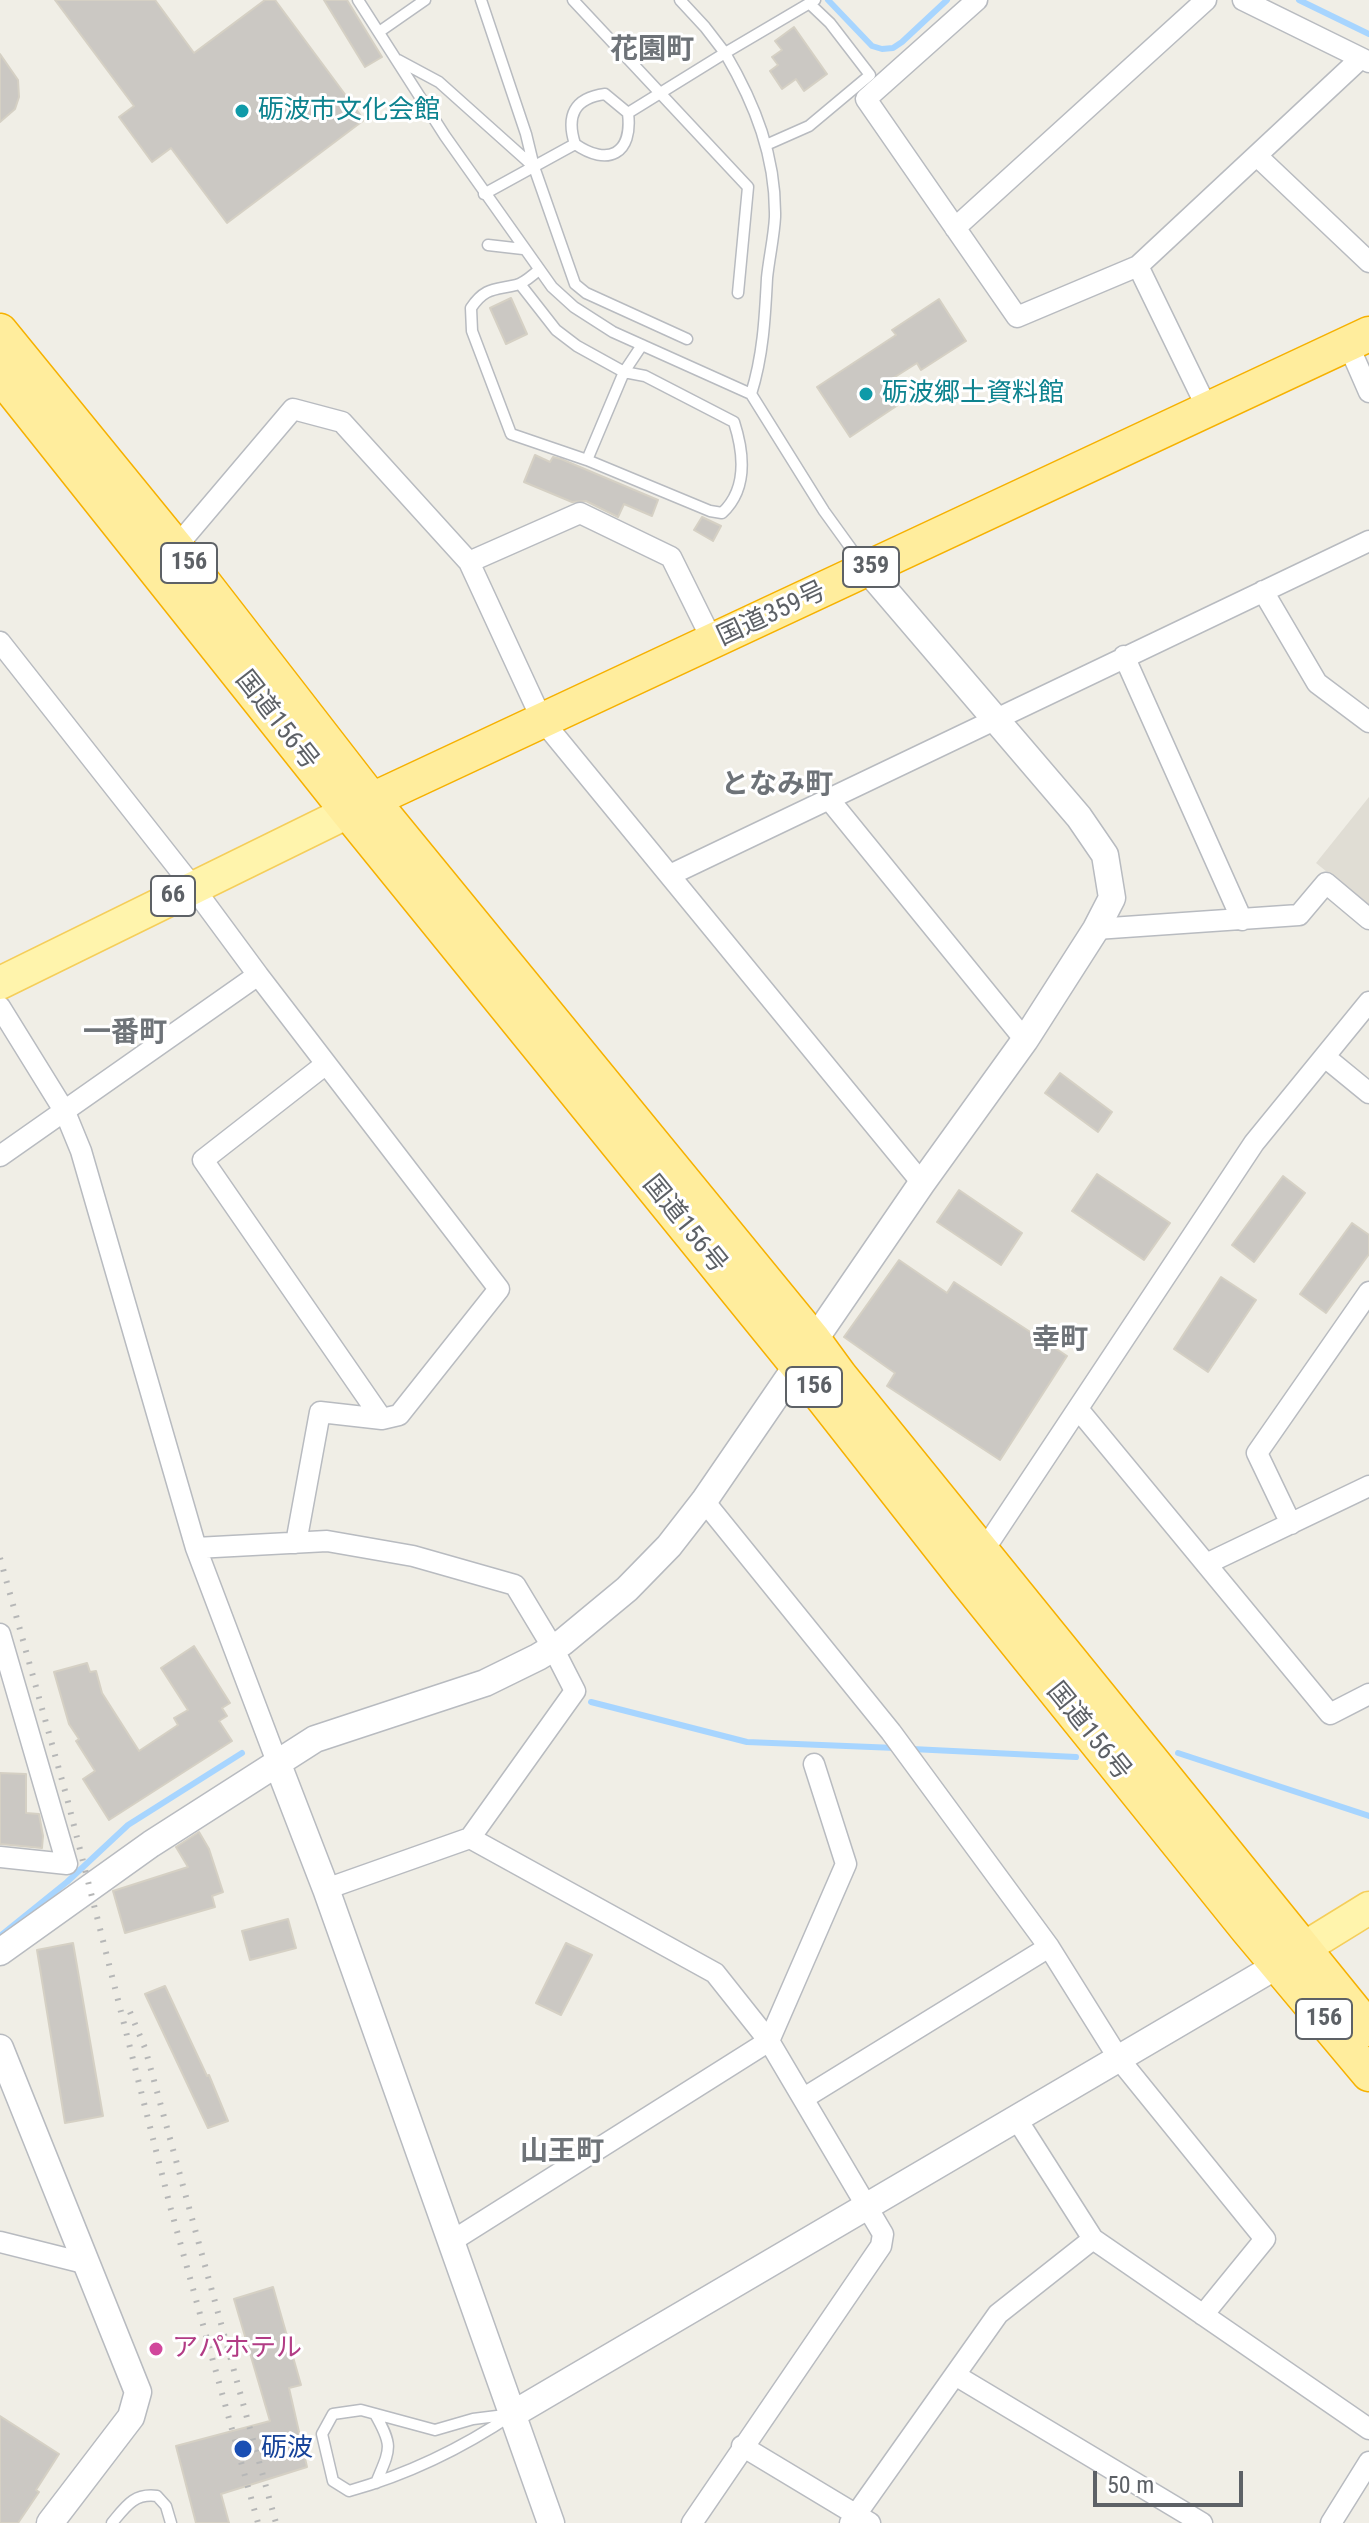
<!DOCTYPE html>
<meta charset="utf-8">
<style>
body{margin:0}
#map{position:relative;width:1369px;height:2523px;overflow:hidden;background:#f0eee6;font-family:"Roboto Condensed",sans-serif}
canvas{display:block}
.scale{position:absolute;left:1093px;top:2471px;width:150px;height:36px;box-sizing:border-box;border:4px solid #5d6166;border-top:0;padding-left:10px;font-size:24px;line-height:28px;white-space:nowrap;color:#5d6166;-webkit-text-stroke:6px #fff;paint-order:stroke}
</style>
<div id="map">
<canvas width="1369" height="2523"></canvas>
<div class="scale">50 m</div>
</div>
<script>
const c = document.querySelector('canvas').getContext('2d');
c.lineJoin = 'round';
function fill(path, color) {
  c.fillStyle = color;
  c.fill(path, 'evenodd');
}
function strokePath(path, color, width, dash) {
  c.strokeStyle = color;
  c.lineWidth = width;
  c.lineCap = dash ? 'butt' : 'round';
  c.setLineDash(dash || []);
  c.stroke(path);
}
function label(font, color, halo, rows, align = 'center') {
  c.font = font + ' "Roboto Condensed","Noto Sans JP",sans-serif';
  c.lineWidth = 6;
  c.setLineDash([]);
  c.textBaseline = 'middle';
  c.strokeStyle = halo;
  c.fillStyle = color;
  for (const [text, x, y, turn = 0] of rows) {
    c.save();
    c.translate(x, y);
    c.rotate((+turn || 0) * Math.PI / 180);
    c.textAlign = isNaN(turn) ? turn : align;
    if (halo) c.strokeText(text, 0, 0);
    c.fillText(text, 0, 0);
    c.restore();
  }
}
fill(new Path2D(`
 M1369,797v109l-53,-43z`), '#e0ddd4');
strokePath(new Path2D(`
 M828,0l44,46 10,3 11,-1 9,-6 45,-42
 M1299,0l70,34
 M591,1702l156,40 149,6
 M912,1749l164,8
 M1178,1753l191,63
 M0,1936l67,-54 61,-57 114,-72`), '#a7d5ff', 6);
const building = new Path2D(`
 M55,0h100l39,53 71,-53h10l89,120 -137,103 -56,-75 -19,14 -33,-45 15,-11z
 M324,0h23l35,57 -17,10z
 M794,27l33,47 -23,17 -8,-12 -14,10 -12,-18 8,-6 -6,-8 10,-7 -7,-9z
 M0,54l18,26 1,17 -4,12 -15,13z
 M511,298l16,36 -21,10 -16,-36z
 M939,299l27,42 -45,29 -4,-7 -30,19 14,21 -51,34 -33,-50 79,-52 -4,-5z
 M535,455l15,7 3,-5 8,2 97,41 -6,16 -28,-12 -6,13 -32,-16 -14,1 -48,-20z
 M702,517l19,9 -8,15 -19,-11z
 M1060,1073l52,39 -14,20 -53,-39z
 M1097,1174l73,49 -26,37 -72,-49z
 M1283,1176l22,17 -51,69 -22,-17z
 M959,1190l63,43 -21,32 -64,-43z
 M1352,1223l17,12v19l-43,59 -26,-19z
 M899,1260l48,33 7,-11 113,74 -67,104 -113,-74 8,-13 -51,-36z
 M1221,1277l35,23 -48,72 -34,-23z
 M194,1646l36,57 -8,5 5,8 -8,5 13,20 -123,79 -26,-41 12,-8 -19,-30 3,-2 -10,-15 -15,-52 33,-9 3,9 6,-1 6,22 37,58 39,-26 -4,-7 14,-8 -27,-42z
 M0,1773l26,1v39l13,1 4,22 -1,12 -42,-4z
 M199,1832l10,17 14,43 -11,4 3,11 -90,26 -12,-42 75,-24 -12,-20z
 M288,1919l8,29 -46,12 -8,-29z
 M73,1943l30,173 -38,7 -28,-173z
 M566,1943l26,12 -31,60 -25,-12z
 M165,1986l42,90 2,-1 19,46 -20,7 -63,-134z
 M273,2287l28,98 -12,3 18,79 -86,27 8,29h-33l-20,-77 94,-25 -36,-122z
 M0,2416l59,38 -23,36 3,2 -21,31h-18z`);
fill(building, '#cbc8c3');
strokePath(building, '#d5d0c4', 2);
const service = new Path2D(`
 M358,0l87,136 107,151 22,20 39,25 138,62 73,117 39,54
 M481,0l45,134 8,33
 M573,0l175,187 -10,106
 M379,32l46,-32
 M398,60l41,22 95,85 41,117 11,9 101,46
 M575,144c-9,-28 -1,-46 30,-50l23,19
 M766,145l43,-19 61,-51 -40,-52 -20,-19
 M484,194l91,-50c33,23 58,10 53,-31l97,-60 -20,-26 -25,-27
 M488,245l35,4
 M520,284l36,46 21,16 47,26 21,4 89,46c10,31 14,67 -12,91l-12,-2 -123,-51 -76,-26 -39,-103 -1,-23c14,-21 24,-18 45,-23 9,-2 16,-10 23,-15
 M751,394c12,-38 14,-76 16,-116 2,-20 7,-41 8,-61 1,-60 -20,-113 -50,-164l90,-53
 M587,460l37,-88 18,-27
 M361,2410l74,20 38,-11 40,-5c-49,33 -107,61 -164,77l-16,-10 -11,-47 11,-20z
 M375,2414c19,33 15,35 1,69
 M112,2523c14,-17 22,-30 45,-27l9,10 5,17`);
const minor = new Path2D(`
 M977,0l-111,99 151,218 121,-51 70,144
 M1243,0l126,62
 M1257,156l112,106
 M955,228l251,-228
 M1138,266l223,-208
 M1348,344l21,48
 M176,547l117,-138 49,13 127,140 73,158 380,463
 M469,562l111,-49 91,44 42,85
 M1263,591l54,92 52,39
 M0,642l193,245 65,88 -258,181
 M1124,656l118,264
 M828,798l197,242
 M670,875l699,-334
 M1096,929l203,-14 27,-32 43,36
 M258,975l241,314 -100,126 -17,4 -179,-259 123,-96
 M0,1007l65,105 16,39 115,397 81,214
 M1325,1057l44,36
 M1078,1409l252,305 39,-20
 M704,1501l187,231 158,215 70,112 146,180 -62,76
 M1291,1524l-34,-71 112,-161
 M296,1543l24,-131 62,7
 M196,1548l131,-7 86,15 102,29 38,63 22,43 -105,147
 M978,1559l276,-416 115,-141
 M1206,1564l163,-78
 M0,1634l67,230 -67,-7
 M326,1889l144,-51 245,135 54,68 114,193 -2,12 -189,277
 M804,2098l245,-151
 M1016,2118l77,121 276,190
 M452,2241l317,-200 77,-177 -32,-100
 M0,2242l84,21
 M955,2375l247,148
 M742,2446l128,77
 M850,2523l148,-209 95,-75
 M1331,2523l38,-61`);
const tertiary = new Path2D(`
 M277,1762l49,127 225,634
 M0,1952l151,-108 164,-105 170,-56 53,-26 25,-15 64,-53 42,-43 35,-45 218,-318 103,-143 71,-111 16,-31 -7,-43 -26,-38 -212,-248
 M0,2048l138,344 -7,25 -81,106
 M513,2414l765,-449`);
const primary = new Path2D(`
 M0,983l348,-171
 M1283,1961l86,-53`);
const trunk = new Path2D(`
 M0,331l176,216 196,253 441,539 27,37 529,653
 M0,375l348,437 449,553 168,214 283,351 121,144
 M355,808l1014,-474`);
strokePath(service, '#b8bbc0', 13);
strokePath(minor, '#b8bbc0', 23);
strokePath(tertiary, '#b8bbc0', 29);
strokePath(primary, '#f5ce5a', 35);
strokePath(trunk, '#f6b100', 37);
strokePath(service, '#fff', 10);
strokePath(minor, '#fff', 20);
strokePath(tertiary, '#fff', 26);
strokePath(primary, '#fff4ac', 32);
strokePath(trunk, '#ffed9d', 34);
strokePath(new Path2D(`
 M0,1558l67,240 103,408 88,317
 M130,2012l15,36 131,475`), '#b6b7b7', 6, [2, 10]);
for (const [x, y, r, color] of [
 [242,111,8,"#0f9aa8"],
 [866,394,8,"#0f9aa8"],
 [156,2349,8,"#d1479c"],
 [243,2449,10,"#1a4fb4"]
]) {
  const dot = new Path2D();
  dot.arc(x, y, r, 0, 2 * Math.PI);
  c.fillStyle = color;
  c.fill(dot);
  strokePath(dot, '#fff', 3);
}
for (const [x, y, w] of [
 [189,563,56],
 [871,567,56],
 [173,896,44],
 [814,1387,56],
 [1324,2019,56]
]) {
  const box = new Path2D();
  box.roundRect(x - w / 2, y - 20, w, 40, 6);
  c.fillStyle = '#fff';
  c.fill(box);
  strokePath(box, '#5d6166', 2);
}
label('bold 24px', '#5d6166', null, [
 ["156",189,563],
 ["359",871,567],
 ["66",173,896],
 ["156",814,1387],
 ["156",1324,2019]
]);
label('26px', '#0d838f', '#fff', [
 ["砺波市文化会館",258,111],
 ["砺波郷土資料館",882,394]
], 'left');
label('26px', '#5d6166', '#fff', [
 ["国道359号",772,615,-25],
 ["国道156号",276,721,52],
 ["国道156号",684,1225,51],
 ["国道156号",1088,1732,51]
]);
label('26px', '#b23c85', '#fff', [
 ["アパホテル",172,2349]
], 'left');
label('26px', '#164399', '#fff', [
 ["砺波",261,2449]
], 'left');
label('bold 28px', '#6e7378', '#fff', [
 ["花園町",652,51],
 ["となみ町",777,786],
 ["一番町",125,1034],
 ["幸町",1060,1341],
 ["山王町",562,2153]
]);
</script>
